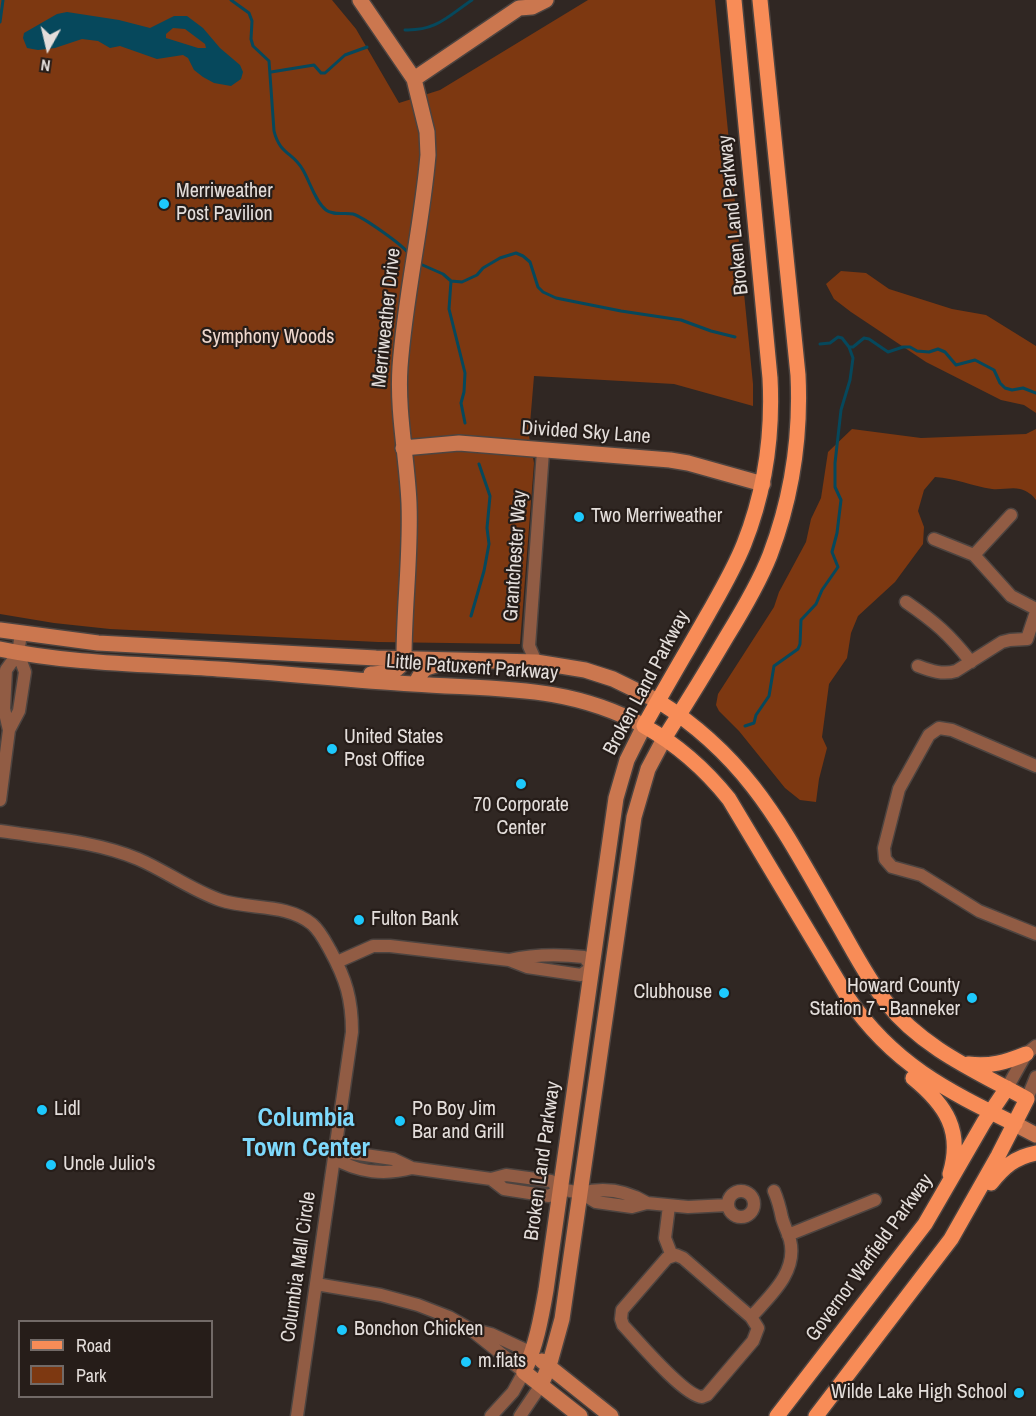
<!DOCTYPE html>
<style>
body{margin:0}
#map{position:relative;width:1036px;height:1416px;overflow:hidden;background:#302723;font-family:"Archivo Narrow",sans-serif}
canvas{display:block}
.legend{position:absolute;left:18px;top:1320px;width:195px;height:78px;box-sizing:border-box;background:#261d19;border:2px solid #726a67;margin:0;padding:8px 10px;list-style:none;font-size:18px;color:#e4dedb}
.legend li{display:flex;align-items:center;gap:12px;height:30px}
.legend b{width:30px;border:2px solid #726a67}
.north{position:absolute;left:18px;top:18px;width:60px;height:60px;-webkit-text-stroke:4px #261d19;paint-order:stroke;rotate:188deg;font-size:16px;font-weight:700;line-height:24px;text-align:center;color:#e4dedb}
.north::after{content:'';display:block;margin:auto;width:21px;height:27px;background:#e4dedb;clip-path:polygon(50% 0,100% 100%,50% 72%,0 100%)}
</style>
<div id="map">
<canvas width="1036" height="1416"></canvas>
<ul class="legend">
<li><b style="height:8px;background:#f88c57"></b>Road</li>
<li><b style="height:16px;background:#7d3811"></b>Park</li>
</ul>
<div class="north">N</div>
</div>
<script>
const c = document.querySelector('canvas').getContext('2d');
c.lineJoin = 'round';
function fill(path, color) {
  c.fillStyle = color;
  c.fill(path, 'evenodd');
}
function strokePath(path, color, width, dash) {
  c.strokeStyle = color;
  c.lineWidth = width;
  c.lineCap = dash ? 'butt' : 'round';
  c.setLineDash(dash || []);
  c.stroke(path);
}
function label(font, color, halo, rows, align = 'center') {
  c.font = font + ' "Archivo Narrow",sans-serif';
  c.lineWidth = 4.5;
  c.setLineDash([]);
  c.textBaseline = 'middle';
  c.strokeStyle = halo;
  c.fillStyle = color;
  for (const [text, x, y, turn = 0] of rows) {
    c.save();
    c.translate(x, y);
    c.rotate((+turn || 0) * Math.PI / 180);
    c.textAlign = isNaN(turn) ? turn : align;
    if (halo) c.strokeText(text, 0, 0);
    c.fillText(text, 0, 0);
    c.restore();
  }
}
fill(new Path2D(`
 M0,0h332l24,29 43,74 41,-13 148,-90h127l38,384v22l-79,-22 -140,-8 -5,60 5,27 -14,181 -142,-2 -268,-13 -56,-6 -54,-9z
 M841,271l25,2 23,16 63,20 34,6 50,31v67l-12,-8 -23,-5 -75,-38 -75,-50 -17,-13 -8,-15z
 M852,429l69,9 105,-4 10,-5v71c-3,-5 -9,-9 -16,-11 -8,-2 -19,1 -28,0 -20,-3 -37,-11 -57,-12l-11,13 -6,21 6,16 -1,17 -28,38 -37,34 -7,17 -4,25 -18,26 -7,53 5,11 -8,31 -3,23 -16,-2 -15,-12 -46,-57 -20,-20 -3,-6 2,-11 56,-87 5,-15 27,-50 5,-23 10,-21 7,-46z`), '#7d3811');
fill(new Path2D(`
 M67,12l52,8 31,8 24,-12h13l16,12 17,20 20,17 3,7 -2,7 -10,7 -17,-3 -11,-6 -9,-7 -6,-12 -5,-3 -26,4 -37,-13 -10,2 -12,-7 -16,-2 -27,9 -17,2 -11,-2 -4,-10 1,-5 33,-19zM173,28l12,1 20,15 1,4h-8l-32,-10v-4z`), '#06485c');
strokePath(new Path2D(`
 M231,0l18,13 3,8 -1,18 2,7 16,15 5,70c6,24 19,21 29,39 7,12 12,31 23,40 8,6 18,2 27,4 10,3 50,31 56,40
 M0,22l3,-22
 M405,30c31,1 42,-13 67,-30
 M271,72l43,-7 7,8h4l20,-18 22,-8
 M418,263l25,11 8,7 11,1 15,-7 6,-7 17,-10 16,-5 7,3 7,6 8,25 5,5 13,6 65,13 60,9 30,11 24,6
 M451,281l-2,28 16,64 -1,19 -3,11 4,20
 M820,344l10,-1 8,-6 4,1 7,9h4l11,-9 5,1 19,13 15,-5h7l7,4 12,1 9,-3 7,3 11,13 19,-5 19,10 6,13 5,5 7,2 11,-2 13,5
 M471,616l13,-45 5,-27 -2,-16 3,-32 -11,-32
 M745,726l9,-3 2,-8 13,-19 5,-30 24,-17 2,-5 1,-24 15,-16 6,-14 16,-23 -6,-15 5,-19 4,-33 -6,-13v-24l6,-53 9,-30 3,-22 -4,-11`), '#06485c', 3);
const street = new Path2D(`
 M934,539l40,16 37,41 25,13
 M974,555l37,-40
 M906,602c29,20 43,32 65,60
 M536,662l-7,-16 14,-195
 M918,666c13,5 25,9 38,5l46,-29 8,-2 17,-1 9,-27
 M9,730l-5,-21 2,-39 12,-17
 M1036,766l-84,-36 -13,-2 -10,7 -30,54 -15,59 1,11 7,8 29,8 58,36 57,23
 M0,800l9,-70 10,-19 6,-39 -7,-19 3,-19
 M0,831c46,7 95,10 138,28 28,12 53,31 82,41 30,10 66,3 92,24 8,7 13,17 18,26 16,29 22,49 22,82l-55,384
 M337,962l36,-16h17l119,14 18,7 54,8 11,-8 -8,-10c-26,-3 -49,-3 -75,3
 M1007,1088l19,-34 10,-8
 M1027,1099l9,-22
 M334,1158l17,-5 42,6 19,9 79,11 15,-4 45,6 9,8 21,4 15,9 36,5 15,-4 41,4 40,-2
 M334,1158c24,15 52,17 78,10
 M491,1179l13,10 45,7 11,-7
 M728 1204a13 13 0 1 1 26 0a13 13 0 1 1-26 0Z
 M581,1193c23,-6 46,-2 66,10
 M669,1206l-4,32 7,18
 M788,1235l87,-35
 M676,1255l7,3 68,59 7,11 -5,13 -46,54 -5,2c-18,-1 -65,-57 -79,-72l-2,-6 1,-9 45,-52z
 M316,1284l65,11 37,10 31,12 21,12 54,43 -11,20 -22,24
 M751,1317c19,-21 47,-45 39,-77 -2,-7 -6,-15 -8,-22 -2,-10 -4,-18 -8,-27
 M471,1329l20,5 41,19
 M520,1416l21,-31`);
const secondary = new Path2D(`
 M360,0l54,79 13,53 1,23c-6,71 -23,141 -28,212 -3,46 7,90 9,136 2,52 -5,103 -5,155 -4,16 -19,15 -33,16
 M414,79l105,-71 13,-1 14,-7
 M403,448l56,-5 211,17 18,3 75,21
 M0,630l98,13 278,15 160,4 49,8 28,9 45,22
 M0,649c72,15 145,15 218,20 65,4 130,11 195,15 84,6 154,0 231,42l-17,34 -11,38 -70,492c-5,29 -10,56 -22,82l56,44
 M416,684c6,-17 11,-18 29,-20
 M1015,1124l21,11
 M542,1361l69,55
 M541,1385l8,-19 13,-47 72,-502 14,-48 17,-32`);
const primary = new Path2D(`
 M734,0l36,378c3,57 -5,113 -26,166 -10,25 -23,47 -36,70 -21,37 -43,74 -64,112 34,19 61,43 85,73l119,199c45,66 98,92 167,126
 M658,701c94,59 127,132 180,223 15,26 29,54 48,78 36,46 90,69 141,97l-29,57 -47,83 -135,177
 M665,737c21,-33 42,-67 62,-101 16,-26 32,-53 43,-81 22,-58 31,-118 28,-180l-38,-375
 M968,1064c22,3 38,-2 58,-10
 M913,1078c33,27 50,53 37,96
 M991,1183c13,-16 24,-26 45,-30
 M777,1416l148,-192 59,-102 23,-34`);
strokePath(street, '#4d4440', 15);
strokePath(secondary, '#4d4440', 18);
strokePath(primary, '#4d4440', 18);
strokePath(street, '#915c44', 12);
strokePath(secondary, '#cb774f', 15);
strokePath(primary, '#f88c57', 15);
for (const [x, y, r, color] of [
 [164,204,6,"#1dc9fd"],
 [579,517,6,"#1dc9fd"],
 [332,749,6,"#1dc9fd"],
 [521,784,6,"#1dc9fd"],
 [359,920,6,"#1dc9fd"],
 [724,993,6,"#1dc9fd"],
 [972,998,6,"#1dc9fd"],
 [42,1110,6,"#1dc9fd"],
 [400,1121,6,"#1dc9fd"],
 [51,1165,6,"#1dc9fd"],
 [342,1330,6,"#1dc9fd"],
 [466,1362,6,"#1dc9fd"],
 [1019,1393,6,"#1dc9fd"]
]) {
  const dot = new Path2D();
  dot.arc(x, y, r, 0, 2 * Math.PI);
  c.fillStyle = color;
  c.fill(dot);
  strokePath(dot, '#261d19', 2);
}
label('20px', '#e4dedb', '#261d19', [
 ["Merriweather",176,192],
 ["Post Pavilion",176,215],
 ["Two Merriweather",591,517],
 ["United States",344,738],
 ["Post Office",344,761],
 ["70 Corporate",521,806,"center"],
 ["Center",521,829,"center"],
 ["Fulton Bank",371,920],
 ["Howard County",960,987,"right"],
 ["Station 7 - Banneker",960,1010,"right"],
 ["Clubhouse",712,993,"right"],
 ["Lidl",54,1110],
 ["Po Boy Jim",412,1110],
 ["Bar and Grill",412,1133],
 ["Uncle Julio's",63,1165],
 ["Bonchon Chicken",354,1330],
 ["m.flats",478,1362],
 ["Wilde Lake High School",1007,1393,"right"]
], 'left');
label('20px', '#e4dedb', '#261d19', [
 ["Broken Land Parkway",734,215,-96],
 ["Merriweather Drive",387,318,-84],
 ["Divided Sky Lane",586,433,4],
 ["Grantchester Way",516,556,-86],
 ["Little Patuxent Parkway",472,668,4],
 ["Broken Land Parkway",647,683,-62],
 ["Broken Land Parkway",543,1161,-82],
 ["Governor Warfield Parkway",870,1258,-54],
 ["Columbia Mall Circle",299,1267,-82]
]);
label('20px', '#efd8ce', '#261d19', [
 ["Symphony Woods",268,338]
]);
label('bold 26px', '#7ed9fc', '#261d19', [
 ["Columbia",306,1119],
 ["Town Center",306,1149]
]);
</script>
